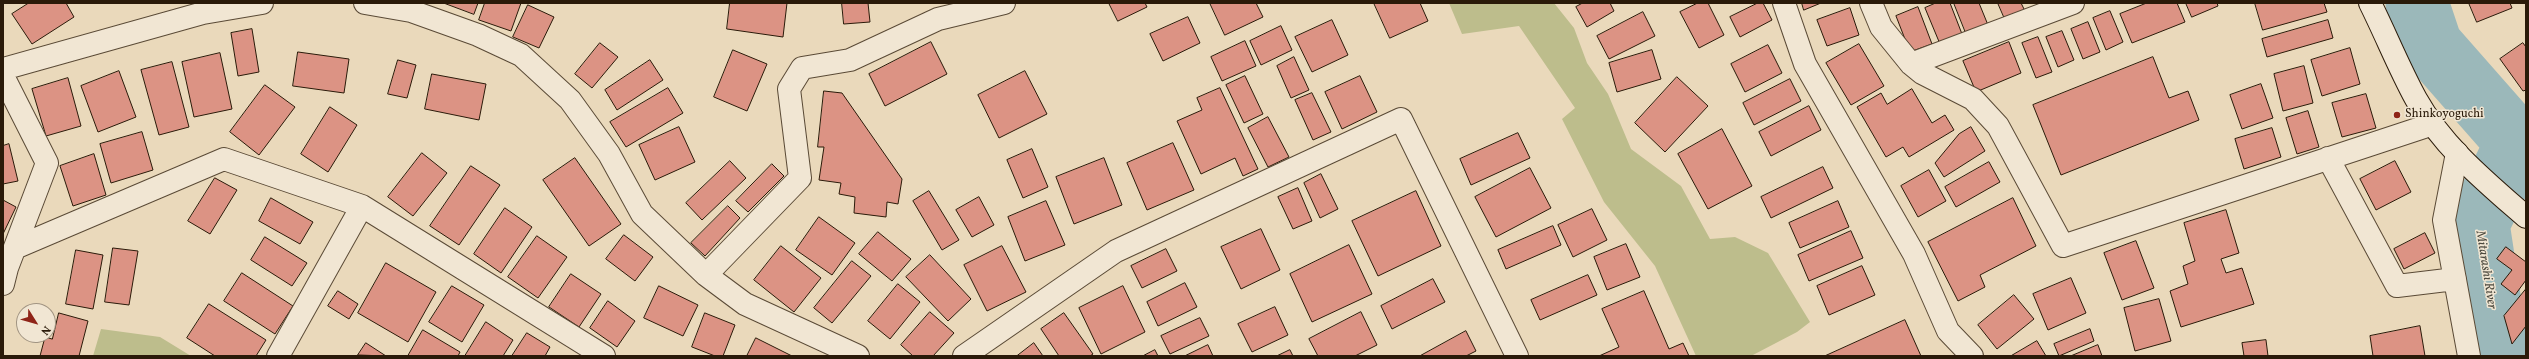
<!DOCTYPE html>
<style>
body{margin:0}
#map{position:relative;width:2529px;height:359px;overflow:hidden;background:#ead9bb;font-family:Vollkorn,serif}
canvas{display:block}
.frame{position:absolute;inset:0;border:4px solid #2a1a09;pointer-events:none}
.north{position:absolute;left:16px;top:303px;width:40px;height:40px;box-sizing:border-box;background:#f1e6d3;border:1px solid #a19482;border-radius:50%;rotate:127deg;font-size:11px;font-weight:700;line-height:16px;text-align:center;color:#2a1a09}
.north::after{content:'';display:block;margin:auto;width:14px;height:18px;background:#8f2418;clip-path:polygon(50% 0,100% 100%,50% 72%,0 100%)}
</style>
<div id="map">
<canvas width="2529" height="359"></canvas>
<div class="frame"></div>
<div class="north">N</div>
</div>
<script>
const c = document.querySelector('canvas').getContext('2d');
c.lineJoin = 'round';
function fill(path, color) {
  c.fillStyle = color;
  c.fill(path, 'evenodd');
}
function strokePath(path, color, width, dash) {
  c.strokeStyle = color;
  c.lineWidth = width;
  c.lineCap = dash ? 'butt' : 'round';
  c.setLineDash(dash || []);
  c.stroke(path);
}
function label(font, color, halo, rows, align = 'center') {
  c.font = font + ' Vollkorn,serif';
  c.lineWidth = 3;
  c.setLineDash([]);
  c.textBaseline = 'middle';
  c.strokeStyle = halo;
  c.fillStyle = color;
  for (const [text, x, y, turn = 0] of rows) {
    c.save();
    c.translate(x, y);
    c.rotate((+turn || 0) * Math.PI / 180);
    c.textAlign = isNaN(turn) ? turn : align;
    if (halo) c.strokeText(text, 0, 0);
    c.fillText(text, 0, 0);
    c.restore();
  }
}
fill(new Path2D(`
 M1449,3h105l20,25 13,35 21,31 23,55 50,37 29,53 25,-2 33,16 42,69 -13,10 -46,24h-55l-41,-90 -51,-64 -42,-83 13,-11 -56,-82 -57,8z
 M101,329l59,8 31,19h-98z`), '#bdbd8c');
strokePath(new Path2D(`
 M2417,3l14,42 95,108
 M2498,356l-20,-132 38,-80`), '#9bb8ba', 63);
const building = new Path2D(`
 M29,3h37l8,14 -42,27 -20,-30z
 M444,3h34l-4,11z
 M485,3h36l-10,28 -32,-11z
 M730,3h57l-4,34 -56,-8z
 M842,3h26l2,19 -26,2z
 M1109,3h36l2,4 -29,14z
 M1210,3h46l7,14 -38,18z
 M1374,3h46l8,18 -38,17z
 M1583,3h27l4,8 -27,16 -11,-20z
 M1698,3h10l16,32 -25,13 -19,-36z
 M1758,3h5l9,17 -32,17 -10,-20z
 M1802,3h19l-17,7z
 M1936,3h14l12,31 -22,10 -15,-36z
 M1954,3h25l9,22 -22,8z
 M1998,3h23l4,8 -20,8z
 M2147,3h30l8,19 -53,21 -12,-29z
 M2186,3h31l1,3 -26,11z
 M2255,3h69l3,9 -64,18z
 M2469,3h41l2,5 -35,14z
 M528,5l26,12 -15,31 -26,-11z
 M1918,7l14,37 -22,8 -14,-36z
 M1850,8l9,27 -32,11 -10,-26z
 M2110,11l13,31 -17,8 -13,-32z
 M1643,12l12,24 -46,23 -12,-23z
 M1188,17l12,26 -37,18 -13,-27z
 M1332,20l16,35 -36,17 -17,-35z
 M2328,20l5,18 -66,19 -5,-18z
 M2088,22l12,30 -17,7 -12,-30z
 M1281,26l11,24 -31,15 -11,-24z
 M252,29l7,43 -21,4 -7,-43z
 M2062,31l12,29 -16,7 -12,-30z
 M2038,37l14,35 -16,6 -14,-35z
 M1245,41l11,25 -34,15 -11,-24z
 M931,42l16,32 -62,32 -16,-32z
 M2009,42l12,31 -45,19 -13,-31z
 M600,43l18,14 -26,31 -17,-14z
 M2523,43l3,4v43l-3,1 -23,-32z
 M1859,44l25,42 -33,19 -25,-42z
 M1768,45l14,28 -37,19 -14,-28z
 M2350,48l10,36 -38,12 -11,-36z
 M733,50l34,14 -20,47 -33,-14z
 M1652,50l9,29 -44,13 -8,-29z
 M298,52l51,7 -5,34 -51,-7z
 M220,53l12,56 -38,8 -12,-55z
 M1294,57l15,33 -18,8 -14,-32z
 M2153,57l16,41 19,-7 11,29 -138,55 -28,-70z
 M398,60l18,5 -9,33 -19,-4z
 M650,60l13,20 -46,30 -12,-20z
 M172,62l17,65 -30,8 -18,-65z
 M2304,66l9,37 -30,8 -9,-37z
 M119,71l17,46 -38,15 -17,-46z
 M1025,71l22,43 -48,24 -21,-43z
 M432,74l54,10 -7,36 -54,-11z
 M1245,76l18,38 -19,9 -18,-38z
 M1360,76l17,36 -35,17 -17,-37z
 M1677,77l31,29 -43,46 -30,-29z
 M68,78l13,48 -35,10 -14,-47z
 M1790,79l11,22 -47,24 -11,-22z
 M2261,84l12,34 -31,11 -12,-34z
 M265,85l30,22 -36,48 -29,-23z
 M668,88l15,25 -57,34 -16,-25z
 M1220,88l38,81 -15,7 -8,-18 -34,16 -24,-53 25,-11 -5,-12z
 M1912,89l20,34 13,-8 9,15 -45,27 -6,-10 -17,10 -29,-50 24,-14 6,11z
 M824,91l18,2 60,86 -4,25 -11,-2 -1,15 -32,-4 1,-16 -16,-3 2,-11 -22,-3 5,-33h-6z
 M1312,93l19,39 -18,8 -18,-40z
 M2366,94l10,34 -34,9 -10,-34z
 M1809,106l12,24 -50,26 -12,-24z
 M330,107l27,18 -29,47 -27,-18z
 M2308,111l11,36 -22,7 -11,-36z
 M1268,117l21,40 -21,10 -20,-39z
 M679,127l16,35 -40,18 -16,-35z
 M1971,127l14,24 -41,26 -9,-14 24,-29z
 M2272,128l9,29 -37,12 -9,-30z
 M1722,129l30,57 -44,23 -30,-55z
 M142,132l11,38 -42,13 -11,-39z
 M1518,133l12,25 -59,27 -11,-26z
 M1173,143l21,47 -47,20 -20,-47z
 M9,144l9,37 -15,3v-38z
 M1032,149l16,38 -25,11 -16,-38z
 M422,153l25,20 -34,43 -25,-19z
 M94,154l12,41 -33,11 -13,-40z
 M575,158l46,66 -32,22 -46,-66z
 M1104,158l18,47 -48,19 -18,-47z
 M730,161l16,17 -44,42 -16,-17z
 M2395,161l16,31 -35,18 -16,-31z
 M1989,162l11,20 -44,25 -11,-20z
 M772,164l12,12 -36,36 -12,-11z
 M471,166l29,19 -41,60 -29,-19z
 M1823,167l10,21 -62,30 -10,-21z
 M1530,168l21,40 -55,29 -21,-40z
 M1929,170l17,31 -28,16 -17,-31z
 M1321,174l17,35 -18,9 -16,-35z
 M215,178l22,12 -27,44 -22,-13z
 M1298,188l14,33 -19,8 -15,-32z
 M929,191l30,49 -17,10 -29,-49z
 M1416,191l25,55 -63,30 -26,-55z
 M979,197l15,28 -22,12 -16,-27z
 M271,198l42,24 -13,22 -41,-23z
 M2013,198l23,48 -56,29 5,12 -27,14 -30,-59z
 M3,200l13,7 -13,27z
 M1046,201l19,44 -40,16 -17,-44z
 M1838,201l11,26 -49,21 -11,-25z
 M728,206l12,12 -35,38 -14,-13z
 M505,208l27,19 -31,46 -27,-19z
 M1592,209l15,31 -34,17 -15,-32z
 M2226,210l13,43 -18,6 5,14 16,-5 12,36 -73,23 -11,-36 18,-7 -5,-18 12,-5 -11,-38z
 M819,217l36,26 -23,32 -36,-25z
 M1553,226l8,19 -55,24 -8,-19z
 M1261,229l19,41 -39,19 -20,-42z
 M1851,231l12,27 -54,23 -11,-26z
 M878,232l33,27 -19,22 -33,-27z
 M2425,233l10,20 -31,16 -10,-20z
 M624,235l29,22 -18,24 -29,-22z
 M537,236l30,21 -29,41 -30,-21z
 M265,237l42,26 -15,23 -41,-26z
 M2136,241l18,47 -32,12 -18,-47z
 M1626,244l14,33 -33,13 -13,-33z
 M1349,245l23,49 -60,28 -22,-48z
 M781,246l40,32 -27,34 -40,-32z
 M1002,246l24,46 -39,19 -23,-46z
 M2506,247l20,15v18l-11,15 -14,-11 11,-14 -15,-11z
 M113,248l25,3 -9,54 -24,-3z
 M1166,249l11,22 -35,17 -11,-22z
 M76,250l27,5 -10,54 -27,-5z
 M930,255l41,44 -23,22 -42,-44z
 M852,261l19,15 -39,47 -18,-15z
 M386,263l50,29 -28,50 -50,-29z
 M1862,266l13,29 -46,20 -12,-29z
 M242,273l51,33 -18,28 -51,-33z
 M571,274l30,20 -22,33 -30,-20z
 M1588,275l9,20 -57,25 -9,-20z
 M2071,278l15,35 -38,17 -15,-36z
 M1433,279l12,23 -53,27 -11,-23z
 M1185,283l12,24 -39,19 -11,-24z
 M898,284l22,18 -30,37 -22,-18z
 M452,286l32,19 -22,37 -33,-20z
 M659,286l39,19 -15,31 -39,-18z
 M1123,286l22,46 -44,22 -22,-46z
 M2526,289v37l-14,18 -8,-28z
 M338,291l20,13 -9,15 -21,-13z
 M1644,291l25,58 14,-6 6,13h-90l20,-9 -17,-38z
 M2014,295l20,24 -37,30 -19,-24z
 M2159,299l12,42 -36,10 -11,-43z
 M608,301l27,20 -18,26 -27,-19z
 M209,304l57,36 -10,16h-41l-28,-18z
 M1275,307l13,28 -36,17 -14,-28z
 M930,312l24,21 -21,23h-20l-12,-11z
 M1361,312l16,33 -22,11h-37l-9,-17z
 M59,313l29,8 -9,35h-39l5,-19 7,2z
 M705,313l30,12 -12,31h-8l-23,-9z
 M1064,313l29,41 -3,2h-31l-18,-27z
 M1200,318l9,18 -39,18 -9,-18z
 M1905,320l16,36h-96z
 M486,322l27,18 -10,16h-38z
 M2420,326l5,30h-52l-3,-20z
 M2090,329l4,12 -35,15 -5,-12z
 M423,330l37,22 -2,4h-50z
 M1466,331l10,20 -10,5h-46z
 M527,333l23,14 -5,9h-33z
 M756,338l36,18h-45z
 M2266,340l2,16h-24l-2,-13z
 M2037,341l9,15h-35z
 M366,343l20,13 -28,-1z
 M1034,343l9,13h-26z
 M1208,345l5,11h-28z
 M2098,345l4,11h-31z
 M1155,350l3,6h-15z
 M1290,350l3,6h-16z`);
fill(building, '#dc9384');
strokePath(building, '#2a1a09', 1);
const street = new Path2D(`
 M365,3l46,8 67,24 43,20 49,45 39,54 33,60 64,61 39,29 113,52
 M1784,3l21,61 109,190 34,77 24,25
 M1871,3l10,24 30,37 11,9 51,26 25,27 65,120 370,-122
 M1911,64l162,-61
 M3,69l200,-56 59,-10
 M3,76l44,87 -40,105 -4,16
 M2457,153l-13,67 25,136
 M2328,158l69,128 58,-7
 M15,248l209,-89 138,47 242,150
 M706,275l94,-97 -11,-89 13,-21 48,-8 88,-41 66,-16
 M278,356l84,-150
 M964,356l152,-105 285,-132 116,237`);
const secondary = new Path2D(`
 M2370,3c16,32 29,65 46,96 26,47 70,83 110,118`);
strokePath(street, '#5a4a36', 24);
strokePath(secondary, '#2a1a09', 24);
strokePath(street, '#f1e6d3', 22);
strokePath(secondary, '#f1e6d3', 22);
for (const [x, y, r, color] of [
 [2397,115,4,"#8f2418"]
]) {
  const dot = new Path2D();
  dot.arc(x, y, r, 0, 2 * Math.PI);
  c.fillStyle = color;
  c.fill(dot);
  strokePath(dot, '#f1e6d3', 1.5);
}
label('12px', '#2a1a09', '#f1e6d3', [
 ["Shinkoyoguchi",2405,115]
], 'left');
label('italic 13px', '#4c493e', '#f1e6d3', [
 ["Mitarashi River",2485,270,81]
]);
</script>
